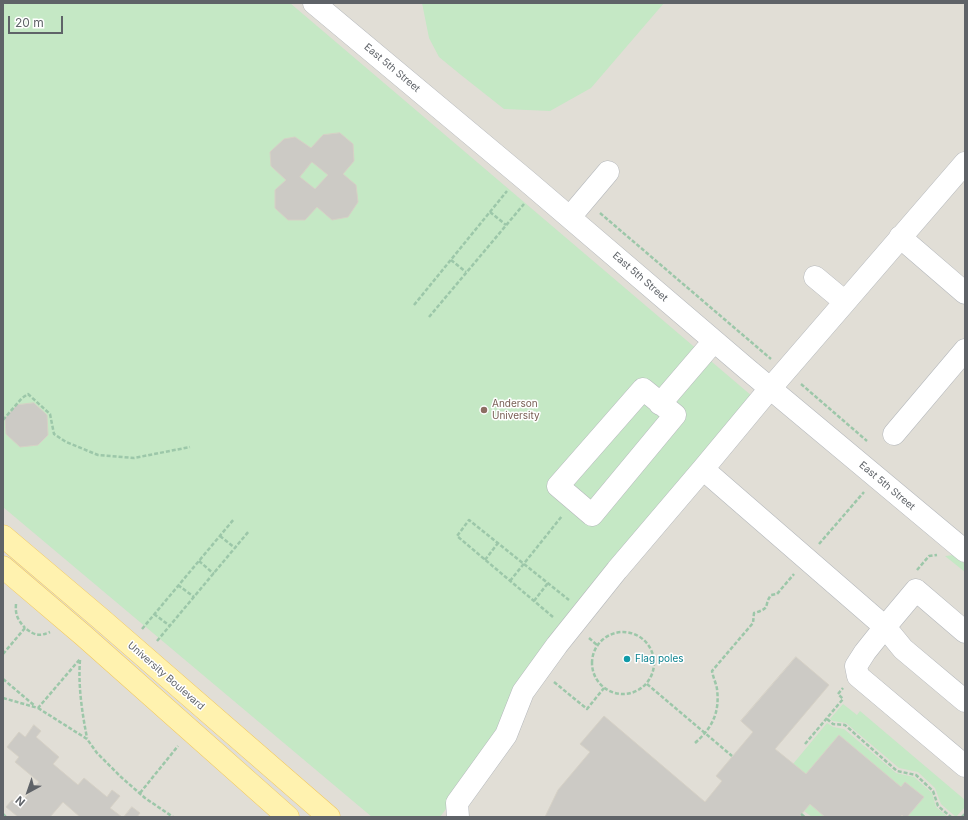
<!DOCTYPE html>
<style>
body{margin:0}
#map{position:relative;width:968px;height:820px;overflow:hidden;background:#f1efe8;font-family:Inter,sans-serif}
canvas{display:block}
.frame{position:absolute;inset:0;border:4px solid #5f6368;pointer-events:none}
.north{position:absolute;left:8px;top:772px;width:40px;height:40px;-webkit-text-stroke:3px #fff;paint-order:stroke;rotate:220deg;font-size:11px;font-weight:700;line-height:16px;text-align:center;color:#5f6368}
.north::after{content:'';display:block;margin:auto;width:14px;height:18px;background:#5f6368;clip-path:polygon(50% 0,100% 100%,50% 72%,0 100%)}
.scale{position:absolute;left:8px;top:16px;width:55px;height:18px;box-sizing:border-box;border:2px solid #5f6368;border-top:0;padding-left:5px;font-size:12px;line-height:14px;white-space:nowrap;color:#5f6368;-webkit-text-stroke:3px #fff;paint-order:stroke}
</style>
<div id="map">
<canvas width="968" height="820"></canvas>
<div class="frame"></div>
<div class="north">N</div>
<div class="scale">20 m</div>
</div>
<script>
const c = document.querySelector('canvas').getContext('2d');
c.lineJoin = 'round';
function fill(path, color) {
  c.fillStyle = color;
  c.fill(path, 'evenodd');
}
function strokePath(path, color, width, dash) {
  c.strokeStyle = color;
  c.lineWidth = width;
  c.lineCap = dash ? 'butt' : 'round';
  c.setLineDash(dash || []);
  c.stroke(path);
}
function label(font, color, halo, rows, align = 'center') {
  c.font = font + ' Inter,sans-serif';
  c.lineWidth = 3;
  c.setLineDash([]);
  c.textBaseline = 'middle';
  c.strokeStyle = halo;
  c.fillStyle = color;
  for (const [text, x, y, turn = 0] of rows) {
    c.save();
    c.translate(x, y);
    c.rotate((+turn || 0) * Math.PI / 180);
    c.textAlign = isNaN(turn) ? turn : align;
    if (halo) c.strokeText(text, 0, 0);
    c.fillText(text, 0, 0);
    c.restore();
  }
}
fill(new Path2D(`
 M3,3h962v814h-962z`), '#e1ded6');
fill(new Path2D(`
 M3,3h287l469,399 -274,345 -39,62 -6,8h-68l-369,-310z
 M422,3h242l-73,85 -41,23 -46,-2 -43,-34 -22,-18 -10,-19z
 M954,555l11,9v8l-20,-16z
 M843,704l14,11 3,-4 105,89v7l-9,10 -15,-13 -6,-16 -17,-16 -19,-4 -53,-45 -13,-2 -3,-2z
 M827,723l6,4 11,2 52,44 18,4 18,16 4,14 12,10h-41l17,-20 -19,-15 -4,5 -62,-52 -33,39 -13,-10z
 M810,804l15,13h-13l-8,-6z`), '#c5e8c5');
const building = new Path2D(`
 M340,133l13,11 1,17 -11,13 13,11 2,17 -10,15 -16,3 -15,-13 -12,13h-17l-13,-12v-18l11,-10 -15,-14 -1,-14 14,-13 11,-2 16,11 12,-13zM312,162l16,13 -13,14 -15,-12z
 M34,403l13,12 1,20 -10,10 -18,2 -14,-13 -1,-16 12,-13z
 M796,657l33,28 -54,64 31,25 33,-39 62,52 4,-5 19,15 -17,20h-3l-2,-2 -2,2h-75l-15,-13 -11,13h-254l13,-27 32,-38 -10,-8 24,-28 101,86 17,-21 -6,-5 37,-44 -12,-11z
 M34,725l7,6 -5,6 23,20 -6,7 25,21 6,-7 23,19 5,-7 8,6 -10,12 12,9h-42l-17,-15 -13,15h-33v-1l-11,-9 6,-7 7,5 20,-23 -24,-20 4,-5 -12,-10 12,-15 6,5z
 M132,807l8,6 -3,4h-13z`);
fill(building, '#cccac5');
strokePath(building, '#d6d1c6', 1);
const minor = new Path2D(`
 M314,3l213,178 220,188 218,182
 M570,217l38,-45
 M900,237l65,56
 M815,277l30,25
 M643,389l32,26 -83,100 -34,-29z
 M660,404l54,-63
 M894,434l71,-84
 M703,469l182,158 31,-37 49,42
 M965,701l-62,-52 -18,-22 -20,25 -9,14 2,10 107,90
 M458,817l-1,-14 49,-68 17,-43 34,-47 60,-75 86,-101 59,-71 83,-96 120,-139`);
const major = new Path2D(`
 M3,536l98,83 228,198
 M3,567l81,69 204,181`);
strokePath(minor, '#b5b8bc', 23);
strokePath(major, '#f2c960', 23);
strokePath(new Path2D(`
 M490,212l16,13
 M600,213l171,146
 M451,260l15,12
 M414,305l93,-114
 M429,317l95,-113
 M801,384l66,57
 M3,420l19,-22 6,-4 22,20 4,20 12,8 32,13 36,3 56,-11
 M220,536l15,12
 M819,544l45,-52
 M485,560l13,-17
 M199,561l15,13
 M917,570l12,-14 8,-1
 M510,581l52,-65
 M178,585l16,12
 M534,601l14,-18
 M16,604c-1,11 2,16 9,24
 M154,614l16,12
 M553,617l-96,-81 12,-16 100,80
 M142,629l92,-110
 M592 663a31 31 0 1 1 62 0a31 31 0 1 1-62 0Z
 M589,638l8,7
 M157,641l92,-110
 M3,654l22,-26c9,7 14,9 25,4
 M80,660c-2,26 2,52 7,78
 M3,679l32,27
 M554,682l33,27 17,-21
 M647,684l85,72
 M3,698l35,10 42,-49
 M38,708l49,31 10,14 24,24 24,21 28,19
 M827,719l6,5 12,1 52,46 19,4 17,16 5,15 13,11
 M695,743c17,-15 25,-30 22,-54 -1,-6 -4,-12 -5,-18l41,-48 1,-10c18,-5 9,-7 17,-18l6,-1 17,-20
 M805,744l38,-45 -5,-5 5,-6
 M140,793l38,-47
 M3,814l3,3
 M801,814l4,3
 M962,817l3,-3`), '#9cc7a9', 2.5, [4, 2]);
strokePath(minor, '#fff', 22);
strokePath(major, '#fff2af', 22);
for (const [x, y, r, color] of [
 [484,410,4,"#8d6e63"],
 [627,659,4,"#0f9aa8"]
]) {
  const dot = new Path2D();
  dot.arc(x, y, r, 0, 2 * Math.PI);
  c.fillStyle = color;
  c.fill(dot);
  strokePath(dot, '#fff', 1.5);
}
label('10px', '#5f6368', '#fff', [
 ["East 5th Street",392,68,40],
 ["East 5th Street",640,277,41],
 ["East 5th Street",887,486,40],
 ["University Boulevard",166,676,41]
]);
label('10px', '#785e54', '#fff', [
 ["Anderson",492,404],
 ["University",492,416]
], 'left');
label('10px', '#0d838f', '#fff', [
 ["Flag poles",635,659]
], 'left');
</script>
